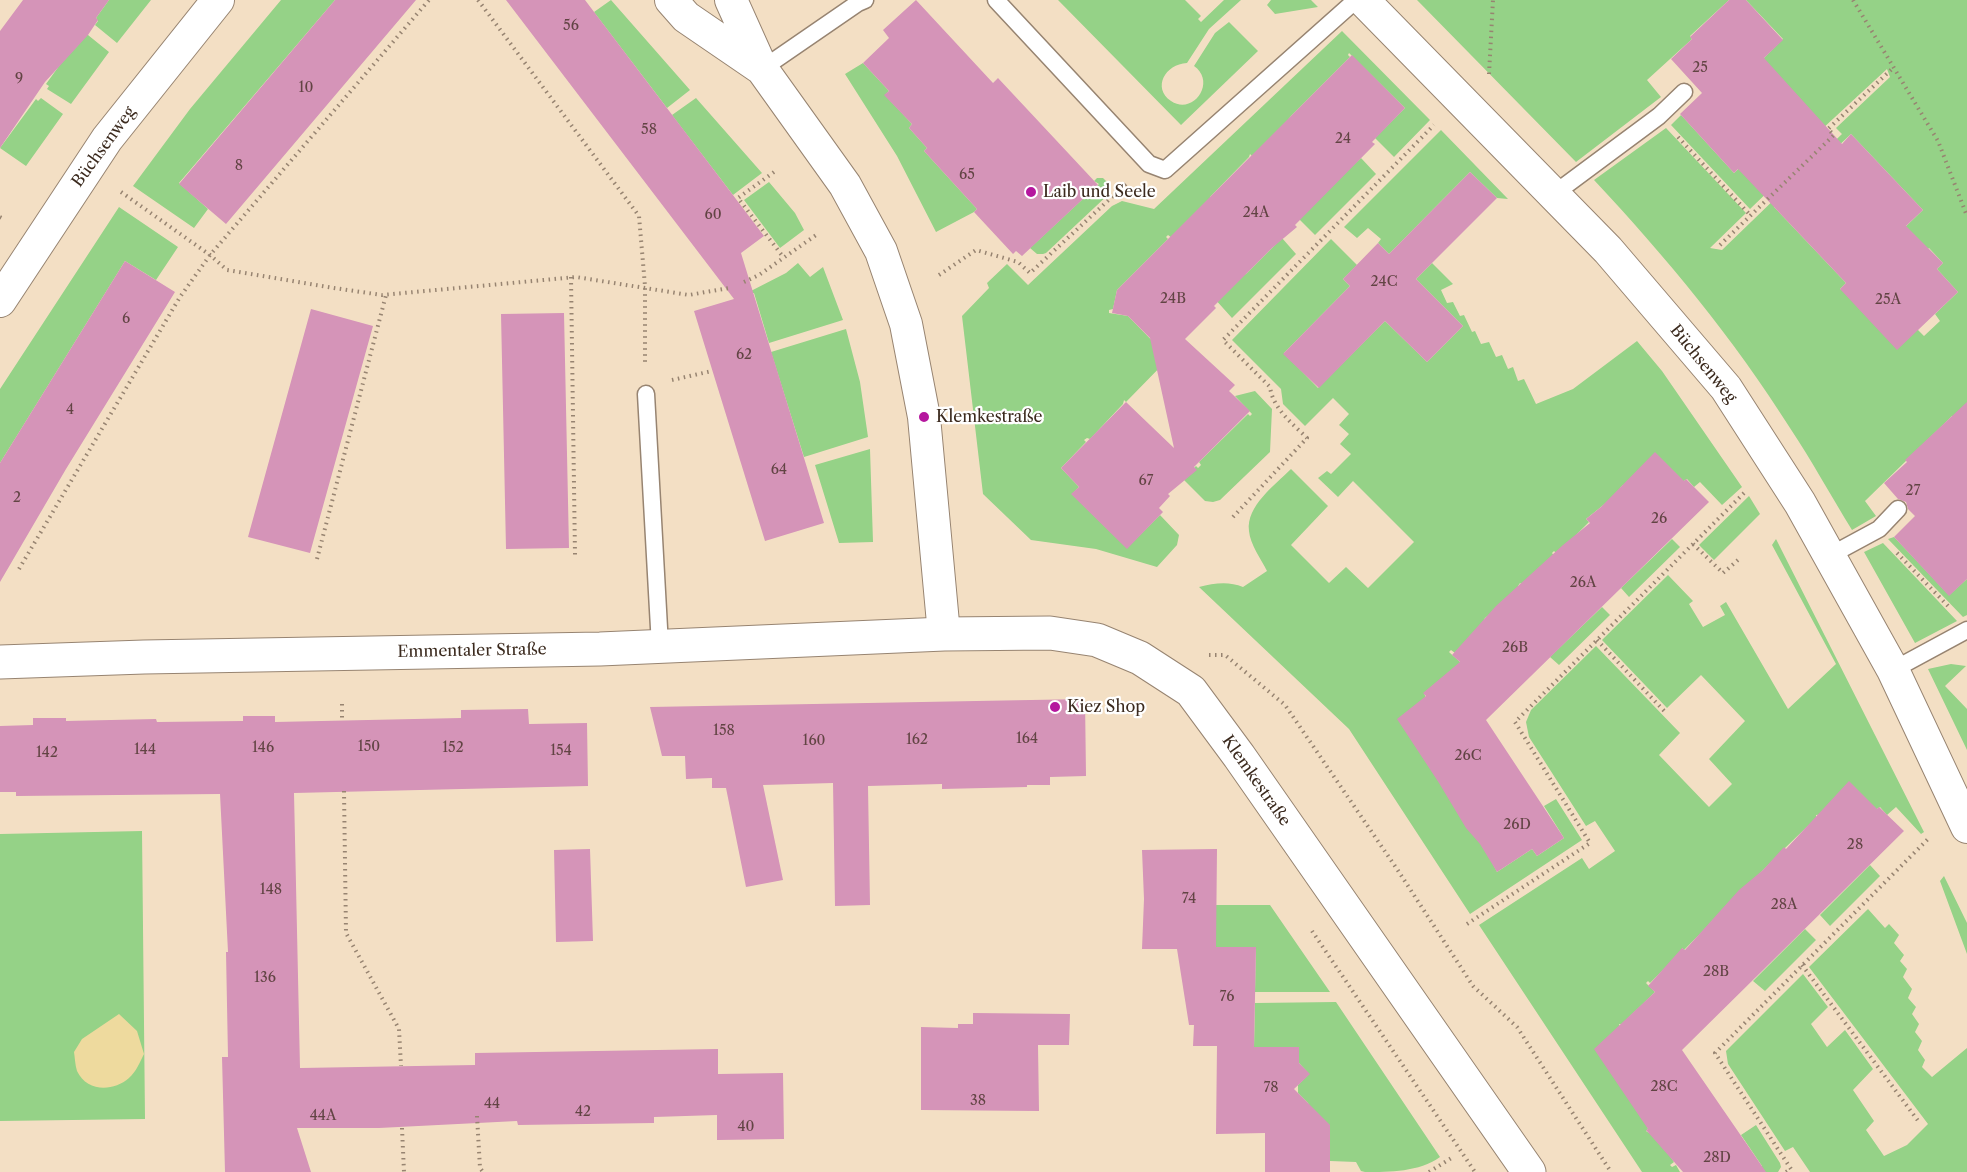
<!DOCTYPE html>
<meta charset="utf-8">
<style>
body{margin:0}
canvas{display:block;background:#f3dfc4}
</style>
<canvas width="1967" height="1172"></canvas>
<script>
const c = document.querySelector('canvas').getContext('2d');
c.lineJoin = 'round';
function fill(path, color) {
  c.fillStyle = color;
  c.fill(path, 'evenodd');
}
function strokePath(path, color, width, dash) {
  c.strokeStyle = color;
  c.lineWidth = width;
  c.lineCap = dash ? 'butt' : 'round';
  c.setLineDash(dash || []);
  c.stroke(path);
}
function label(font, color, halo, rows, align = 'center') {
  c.font = font + ' "Libre Caslon Text",serif';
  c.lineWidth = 4.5;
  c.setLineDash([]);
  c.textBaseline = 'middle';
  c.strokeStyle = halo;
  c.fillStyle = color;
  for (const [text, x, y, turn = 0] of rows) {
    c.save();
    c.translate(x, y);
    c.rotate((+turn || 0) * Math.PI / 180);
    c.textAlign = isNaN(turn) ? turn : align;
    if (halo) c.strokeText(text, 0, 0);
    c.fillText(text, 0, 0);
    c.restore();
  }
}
fill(new Path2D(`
 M109,0h42l-34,43 -22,-18 3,-4 -2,-3z
 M281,0h54l-156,183 29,26 -14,19 -61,-42 57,-77z
 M611,0l79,90 -23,18 -73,-96z
 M1058,0h127l16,16 -3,3 3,3 23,-22h17l-32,29 -22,34c-22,1 -35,25 -16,38 22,15 46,-19 23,-35l21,-33 14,-11 29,29 -77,74z
 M1271,0h40l7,7 -43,7 -8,-9z
 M1417,0h312l-39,36 2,3 -45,41 14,17 -85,65z
 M1746,0h221v431l-15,-15 -87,85 11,15 -24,14c-21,-34 -40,-69 -62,-102 -56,-89 -124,-171 -196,-248l72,-52 80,85 -36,35 12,2 120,-116 -6,-6 54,-51 -3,-8 -66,61 5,6 -76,73 -79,-84 10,-10 53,58 41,-38 -17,-71 25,-25zM1851,134l72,76 -22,21 21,23 7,-6 14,15 -6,6 21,23 -23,22 5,7 -16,15 -6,-6 -78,-41 6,-6 -72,-76z
 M1342,31l88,89 -36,37 -19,-19 30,-30 -56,-55 -1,2 2,2 -59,59 -35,44 -6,-6 -1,3 -39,40 5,5 -39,39 -8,-6 -2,2 2,2 -51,51 -4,19 -4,1v3l19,3 41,42 -43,44 -2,-2 -1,4 -33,35 -3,-1 -3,2 2,2 -25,26 18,19 -7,7 55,54 33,-33 19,20 -2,10 -20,22 -61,-18 -65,-9 -48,-46 -21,-178 27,-28 -2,-5 20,-19 21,21 84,-79 10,-5 32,8z
 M83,33l5,2 21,17 -38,52 -24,-15 2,-3 -3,-2z
 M863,63l26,28 -4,4 27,29 -3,4 18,20 -3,3 53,58 -3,3 -38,20 -39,-76 -52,-82z
 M41,98l22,16 -37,52 -26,-18 36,-49 2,2z
 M696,98l66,75 -29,22 -61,-80z
 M1441,130l67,69 -11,-1 -27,-26 -81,82 -11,-11 3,-4 -13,-11 -11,10 -13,-11z
 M1361,158l15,16 -61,61 -19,-19z
 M1097,178h6l8,8 -1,7 -64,60 -3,1h-6l-7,-6 69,-64 -5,-3z
 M769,182l26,31 9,17 -24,18 -36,-48z
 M119,207l59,40 -22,33 -31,-19 -125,202v-74z
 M1282,238l14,16 -64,64 -18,-20 33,-25z
 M1331,239l26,26 -14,14 7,7 -66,67 34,35 67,-67 42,41 36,-36 -47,-47 16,-16 21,21 -12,6 6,13 6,-1 7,14 4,-1 8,17 3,-1 6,13 8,-2 7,15 6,-2 6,14 5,-2 5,14 6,-2 12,25 37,-15 64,-48 25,30 80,116 -20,18 -22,-23 -6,5 -7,-8 -3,2 -61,4 -3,3 2,2 -36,29 3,3 -32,32 -3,-3 -2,2 3,4 -31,29 -4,-3 -2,3 3,3 -36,29 -1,2 2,2 -31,31 -4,-3 -2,2 12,11 -37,30 55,143 18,36 35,-23 5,7 27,-18 -20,-32 12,-7 26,41 -112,74 -121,-185 -150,-142c15,-4 30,-6 44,0l24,-16c-6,-12 -17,-27 -18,-40 -3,-25 26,-46 42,-62l37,37 -37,39 38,38 17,-16 22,21 46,-46 -61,-61 -15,16 -20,-19 9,-7 4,3 20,-20 -11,-10 9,-10 -10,-9 10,-11 -16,-16 -28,28 -22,-22 -2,-15 -49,-49z
 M798,263l12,14 13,-10 20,53 -74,23 -15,-50h-7l39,-20z
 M846,329l14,53 8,55 -64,20 -33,-105z
 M1255,391l17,18 -2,43 -50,48 -7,2 -8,-1 -22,-22 13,-13 2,2 3,-3 -2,-3 49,-48 2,2 2,-2 -17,-18z
 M870,449l3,93 -34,1 -24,-78z
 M1749,496l11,18 -46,46 -15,-15z
 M1894,537l55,58 18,-16v36l-4,2 -75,-78z
 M1672,539l8,8 -51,50 -8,-9z
 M1776,539l148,293 -3,2 -25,-27 -9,8 -7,-8 -3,2 -61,6v3l-31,30h-2v2l-99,100 -2,-2v3l-32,32 -2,-2 -2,2 9,9 -33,32h-3l29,105 -2,2 3,2 3,-3 22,32 -4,3 2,2 4,-2 4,7h-38l-163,-247 103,-67 7,11 26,-18 -20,-30 -9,5 -57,-89 -3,-15 5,-12 65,-64 84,87 -21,22 50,52 23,-23 -23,-25 36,-38 -44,-46 -34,33 -65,-68 66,-65 25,26 -4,3 14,23 22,-12 -5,-9 6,-4 62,107 48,-45 -64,-119z
 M1883,543l74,78 -42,22 -51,-91z
 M1602,607l8,8 -51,50 -9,-8z
 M1951,664l15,2 -21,20 22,23v41l-39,-81z
 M142,831l3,288 -145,2v-287z
 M1870,865l10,11 -50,50 -10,-11z
 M1944,876l23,47v31l-27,-73z
 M1216,905h54l60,87h-75l1,-45h-40z
 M1868,909l17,19 4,-4 10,11 -5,8 10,12 -4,6 7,8 -4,8 9,12 -4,9 8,9 -4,7 7,10 -4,8 7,9 -4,9 7,10 -3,7 10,10 35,-29v124h-157l-17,-25 -8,4 -57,-87 -2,-13 77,-77 25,33 -17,17 16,23 18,-17 28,39 -20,21 21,31 -8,9 18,26 23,-11 21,-21 -119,-157z
 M1805,929l11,11 -51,51 -12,-10z
 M1336,1002l104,155c-21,15 -50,15 -75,15l-4,-1 -5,-9 -26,-1 -22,-58 -10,-10v-8l11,-11 -10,-11v-16h-45l1,-44z
 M1756,1125l24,38 1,4 -3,5h-24l8,-6 -21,-31z`), '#95d287');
fill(new Path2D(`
 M119,1014l18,17 7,23c-4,8 -8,18 -15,24 -16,14 -42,14 -52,-7 -2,-6 -2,-13 -3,-19l8,-13z`), '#eeda9e');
fill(new Path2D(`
 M23,0h86l-13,18 2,2 -10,15 -43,47 -45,66v-117z
 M335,0h81l-190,224 -47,-40z
 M506,0h79l179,236 -23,17 83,270 -59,18 -71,-230 40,-12z
 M916,0l77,83 5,-5 100,107 -76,71 -6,-5 -3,3 -39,-42 3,-3 -53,-58 3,-3 -18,-20 3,-4 -28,-29 5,-4 -26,-28 26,-25 -6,-8z
 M1729,0h17l37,40 -19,18 78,86 9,-10 72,76 -17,16 37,37 -6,6 21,23 -61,58 -57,-61 6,-6 -108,-114 -4,4 -54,-59 22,-21 -31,-34 21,-20 -2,-2z
 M1352,55l53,53 -33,34 3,2 -80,81 2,2 -25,21 -58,58 2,2 -31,31 50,46 -6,6 21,20 -56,56 3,3 -29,24 2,2 -11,12 4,4 -36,37 -56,-55 8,-7 -18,-19 65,-66 48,46 -24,-110 -22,-22 -16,-3 5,-23z
 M1470,172l27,26 -81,81 47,47 -36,36 -42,-41 -66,67 -36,-34 67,-68 -7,-7 35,-36 11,11z
 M125,261l50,31 -109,177 -66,113v-119z
 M311,309l62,17 -63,227 -62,-16z
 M564,313l5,235 -63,1 -5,-235z
 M1967,402v177l-18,17 -55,-59 21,-21 -7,-7 -2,-7 -8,-3 -14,-16 23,-21 -2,-2z
 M1655,452l29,29 2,-2 23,23 -223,218 78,118 -27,18 -5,-7 -35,23 -17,-28 -14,-16 -27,-45 -42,-64 29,-23 -3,-3 37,-31 -8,-7 44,-49 67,-61 27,-22 -4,-4 15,-12z
 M1085,699l1,77 -36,1v8h-23v2l-85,2v-5l-74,2 2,119 -35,1 -2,-123 -70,2 20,95 -37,7 -20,-99h-14v-10l-26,1 -1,-23h-23l-12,-49z
 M528,709l1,15 58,-1 1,63 -294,7 6,275 175,-3v-12l243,-4v25l65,-1 1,66 -67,1v-25l-63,2v6l-136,2 -1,-4 -138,7h-82l14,44h-86l-3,-115h6l-2,-105h2l-8,-158 -204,2v-4h-16v-66l33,-1v-7h33v3l90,-2 1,3 86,-1v-5h32v6l186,-4v-8z
 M1849,781l28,28 2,-2 25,24 -222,219 84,122h-83l-37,-42 2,-1 -54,-80 61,-57 -7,-6 34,-38 3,2 54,-60 24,-20 21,-23 2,2z
 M590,849l3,92 -37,1 -2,-92z
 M1217,849l-1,98h40l-2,100h45v16l11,11 -16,15 36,36v47h-65v-39l-49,1 1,-88h-24l1,-21h-5l-12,-76h-35l2,-50 -2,-49z
 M973,1013l97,1 -1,31h-31l1,66 -118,-1v-83l37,1v-4h15z`), '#d594b8');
const lane = new Path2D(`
 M996,0l153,164 16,6 191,-170
 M762,69l96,-66 7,-3
 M1554,194l105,-78 25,-24
 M646,394l14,252
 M1829,556l50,-27 19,-20
 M1893,670l74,-40`);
const street = new Path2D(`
 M671,0l15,17 76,52
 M731,0l31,69 83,116 36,66 25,73 18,93 20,217
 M1363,0l245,250 118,138 74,115 93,167 74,157
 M0,301l107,-162 111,-139`);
const secondary = new Path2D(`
 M0,662l144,-5 456,-8 344,-15 106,-1 47,7 43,18 51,33 48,65 290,416`);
strokePath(lane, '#978471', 19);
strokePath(street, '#978471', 34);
strokePath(secondary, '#978471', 35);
strokePath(new Path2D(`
 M478,0l161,216 6,70v80
 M1853,0l85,141 29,75
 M1489,74l4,-74
 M1678,137l73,79
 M774,172l-36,26 46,60
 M121,192l89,63 17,15 107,18 48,7 194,-18 113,18 40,-7
 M0,217l2,1
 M1720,245l114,-110 -6,-6 66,-62
 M939,275l37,-25 42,12 12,11 98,-91
 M571,277l4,278
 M744,282l15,-7 60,-42
 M672,380l40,-9
 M1233,517l74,-79c-14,-14 -34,-29 -37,-51l-47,-47 211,-215
 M1693,544l30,29 15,-13
 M1897,553l51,53
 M317,559l69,-264
 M19,569l161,-272 30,-42 219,-255
 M1597,640l70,74
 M1209,655h16l60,50 112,164 76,117 44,41 94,145
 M342,704v17
 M344,791l2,142 53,96 2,37
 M1467,924l123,-81 -75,-121 232,-232
 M1312,931l163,241
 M1802,965l117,157
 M477,1116l3,52 3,4
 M402,1128l2,44
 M1429,1172l24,-15
 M1786,1172l5,-3 -76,-116 215,-216`), '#978471', 4, [1.5, 4.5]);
strokePath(lane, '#fff', 16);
strokePath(street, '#fff', 32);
strokePath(secondary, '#fff', 33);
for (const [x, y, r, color] of [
 [1031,192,6,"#b5179e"],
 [924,417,6,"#b5179e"],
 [1055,707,6,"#b5179e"]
]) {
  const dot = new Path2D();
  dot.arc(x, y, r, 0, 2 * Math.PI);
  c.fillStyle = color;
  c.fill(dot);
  strokePath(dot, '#fff', 2);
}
label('14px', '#624444', null, [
 ["56",571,26],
 ["25",1700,68],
 ["9",19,79],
 ["10",306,88],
 ["58",649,130],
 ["24",1343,139],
 ["8",239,166],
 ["65",967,175],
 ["24A",1256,213],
 ["60",713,215],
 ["24C",1384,282],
 ["24B",1173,299],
 ["25A",1888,300],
 ["6",126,319],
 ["62",744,355],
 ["4",70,410],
 ["64",779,470],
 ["67",1146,481],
 ["27",1913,491],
 ["2",17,498],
 ["26",1659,519],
 ["26A",1583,583],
 ["26B",1515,648],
 ["158",724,731],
 ["164",1027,739],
 ["162",917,740],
 ["160",814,741],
 ["150",369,747],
 ["146",263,748],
 ["152",453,748],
 ["144",145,750],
 ["154",561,751],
 ["142",47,753],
 ["26C",1468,756],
 ["26D",1517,825],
 ["28",1855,845],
 ["148",271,890],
 ["74",1189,899],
 ["28A",1784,905],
 ["28B",1716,972],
 ["136",265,978],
 ["76",1227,997],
 ["28C",1664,1087],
 ["78",1271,1088],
 ["38",978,1101],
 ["44",492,1104],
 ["42",583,1112],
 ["44A",323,1116],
 ["40",746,1127],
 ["28D",1717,1158]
]);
label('16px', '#3b2a1e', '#fff', [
 ["Büchsenweg",104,147,-54],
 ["Büchsenweg",1703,364,51],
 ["Emmentaler Straße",472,651,-1],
 ["Klemkestraße",1256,781,55]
]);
label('16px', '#3b2a1e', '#fff', [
 ["Laib und Seele",1043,192],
 ["Klemkestraße",936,417],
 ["Kiez Shop",1067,707]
], 'left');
</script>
